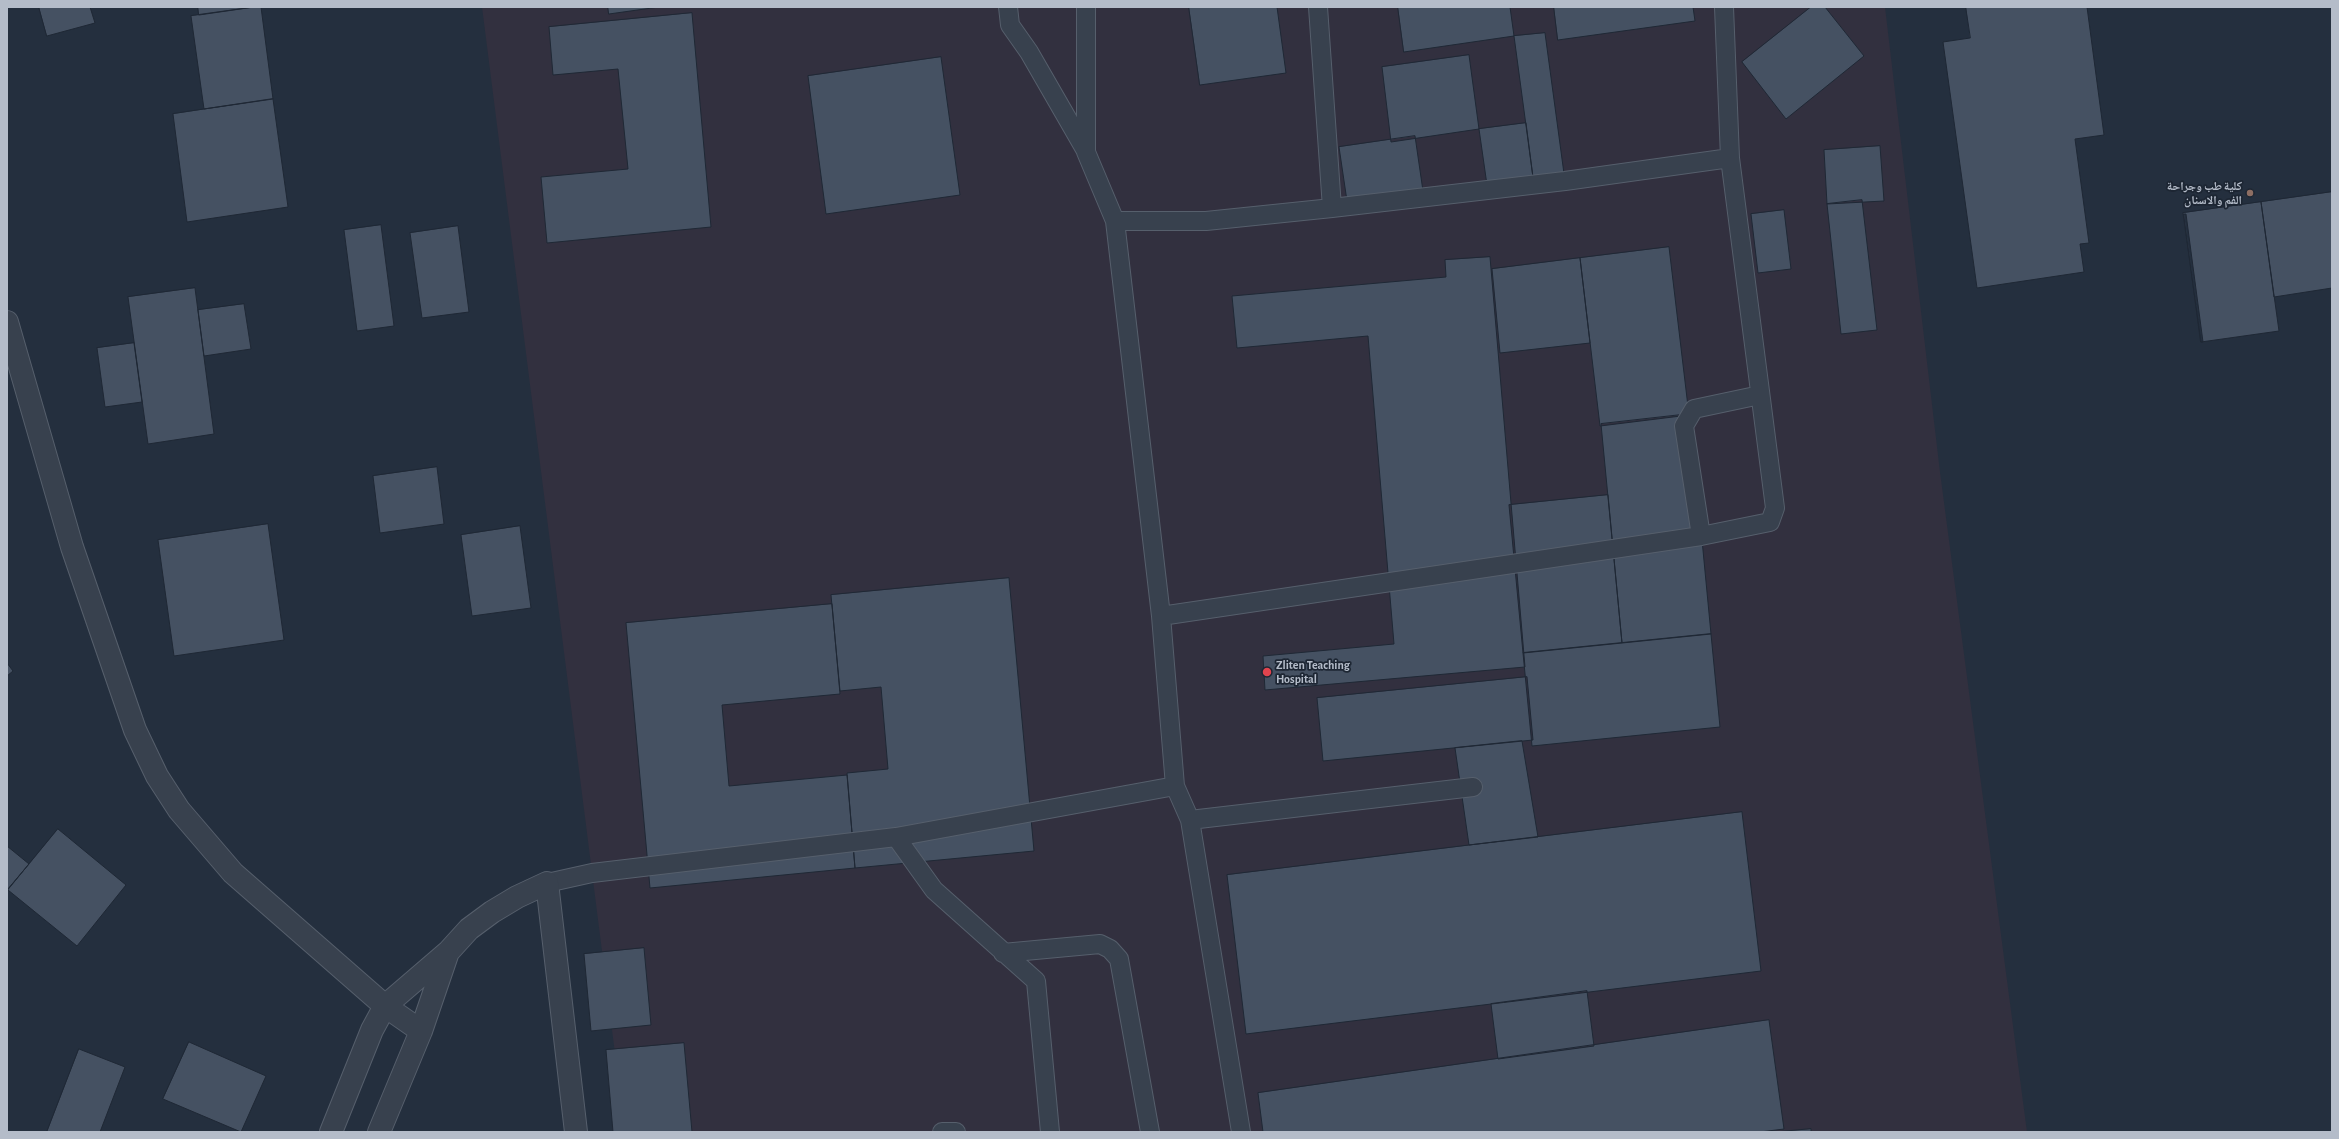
<!DOCTYPE html>
<meta charset="utf-8">
<style>
body{margin:0}
#map{position:relative;width:2339px;height:1139px;overflow:hidden;background:#242f3e;font-family:"Alegreya Sans",sans-serif}
canvas{display:block}
.frame{position:absolute;inset:0;border:8px solid #b4bcc9;pointer-events:none}
</style>
<div id="map">
<canvas width="2339" height="1139"></canvas>
<div class="frame"></div>
</div>
<script>
const c = document.querySelector('canvas').getContext('2d');
c.lineJoin = 'round';
function fill(path, color) {
  c.fillStyle = color;
  c.fill(path, 'evenodd');
}
function strokePath(path, color, width, dash) {
  c.strokeStyle = color;
  c.lineWidth = width;
  c.lineCap = dash ? 'butt' : 'round';
  c.setLineDash(dash || []);
  c.stroke(path);
}
function label(font, color, halo, rows, align = 'center') {
  c.font = font + ' "Alegreya Sans","Noto Naskh Arabic",sans-serif';
  c.lineWidth = 3.5;
  c.setLineDash([]);
  c.textBaseline = 'middle';
  c.strokeStyle = halo;
  c.fillStyle = color;
  for (const [text, x, y, turn = 0] of rows) {
    c.save();
    c.translate(x, y);
    c.rotate((+turn || 0) * Math.PI / 180);
    c.textAlign = isNaN(turn) ? turn : align;
    if (halo) c.strokeText(text, 0, 0);
    c.fillText(text, 0, 0);
    c.restore();
  }
}
fill(new Path2D(`
 M482,7h1403l55,465 87,660h-1402z`), '#32303f');
const building = new Path2D(`
 M39,7h51l5,16 -48,13z
 M198,7h56l-55,8z
 M254,7h7l12,92 -69,10 -13,-93z
 M608,7h51l-50,7z
 M1189,7h88l9,66 -86,12z
 M1398,7h112l4,29 -110,16z
 M1554,7h139l2,14 -137,19z
 M1811,7h14l39,49 -78,63 -44,-57z
 M1966,7h121l17,128 -29,4 14,104 -9,1 4,28 -107,16 -34,-246 27,-4z
 M692,13l19,214 -164,16 -6,-66 87,-8 -10,-100 -65,6 -4,-48z
 M1545,33l20,148 -31,4 -20,-149z
 M1469,55l10,74 -88,13 -9,-75z
 M941,57l19,138 -134,19 -18,-138z
 M273,99l15,108 -101,15 -14,-108z
 M1526,123l8,62 -46,7 -9,-63z
 M1415,136l8,55 -76,10 -8,-54z
 M1880,146l4,55 -57,3 -3,-54z
 M2332,192v96l-58,9 -13,-95z
 M1862,200l15,130 -36,4 -14,-130z
 M2261,202l18,129 -78,11 -18,-129z
 M1784,210l7,59 -33,4 -7,-59z
 M2184,214h2l17,128h-2z
 M381,225l13,101 -37,5 -13,-101z
 M458,226l11,86 -47,6 -12,-85z
 M1669,247l20,168 -89,11 -20,-168z
 M1490,257l35,410 -260,23 -2,-34 131,-12 -26,-308 -131,12 -5,-52 214,-19 -1,-17z
 M1580,258l10,85 -90,10 -8,-84z
 M195,288l19,146 -66,10 -20,-147z
 M244,304l7,45 -47,7 -6,-46z
 M134,343l8,59 -37,5 -8,-59z
 M1690,414l21,220 -89,9 -21,-219z
 M437,467l7,57 -64,9 -7,-57z
 M1608,495l14,148 -99,10 -14,-148z
 M268,524l16,116 -110,16 -16,-116z
 M520,526l11,82 -59,8 -11,-81z
 M1009,578l25,273 -179,17 -8,-95 41,-4 -7,-82 -41,4 -9,-96z
 M832,604l8,90 -118,11 7,81 118,-11 8,93 -205,20 -24,-265z
 M1711,634l9,93 -188,19 -9,-93z
 M7,663l6,8 -6,5z
 M1527,677l6,63 -210,21 -6,-63z
 M1522,741l16,96 -69,8 -14,-97z
 M1742,812l19,159 -515,63 -19,-159z
 M58,829l68,56 -49,61 -69,-56z
 M7,846l22,18 -22,26z
 M644,948l7,77 -60,6 -7,-77z
 M1587,991l7,55 -96,13 -7,-55z
 M1769,1020l15,109 -24,3h-497l-5,-39z
 M189,1042l77,34 -25,56 -78,-33z
 M684,1043l8,89h-79l-7,-82z
 M79,1049l46,18 -25,65h-53z
 M1811,1129v3h-35z`);
fill(building, '#455162');
strokePath(building, '#1f2835', 1);
const lane = new Path2D(`
 M1008,7l2,18 19,27 57,99
 M1086,7v145l29,69 46,395 14,170 15,34 51,312
 M1318,7l14,201
 M1115,221h91l126,-13 233,-27 165,-23
 M1701,536l-17,-110 10,-17 66,-14
 M1161,616l540,-80 69,-14 5,-14 -45,-350 -6,-151
 M1190,820l283,-33
 M896,837l38,53 102,91 14,151
 M547,883l45,-10 304,-36 279,-51
 M1003,953l97,-9 10,5 9,10 31,173
 M942,1132h14`);
const street = new Path2D(`
 M7,322l65,225 63,183 22,46 22,34 54,63 152,133 36,25
 M331,1132l41,-102 13,-24 64,-55 20,-22 23,-17 25,-15 30,-14 29,249
 M379,1132l42,-101 27,-79`);
strokePath(lane, '#565f6c', 20);
strokePath(street, '#565f6c', 24);
strokePath(lane, '#38414e', 18);
strokePath(street, '#38414e', 22);
for (const [x, y, r, color] of [
 [2250,193,4,"#8d6e63"],
 [1267,672,5,"#e0444e"]
]) {
  const dot = new Path2D();
  dot.arc(x, y, r, 0, 2 * Math.PI);
  c.fillStyle = color;
  c.fill(dot);
  strokePath(dot, '#1d2633', 1.5);
}
label('bold 12px', '#b4bcc9', '#1d2633', [
 ["كلية طب وجراحة",2242,186],
 ["الفم والاسنان",2242,200],
 ["Zliten Teaching",1276,665,"left"],
 ["Hospital",1276,679,"left"]
], 'right');
</script>
